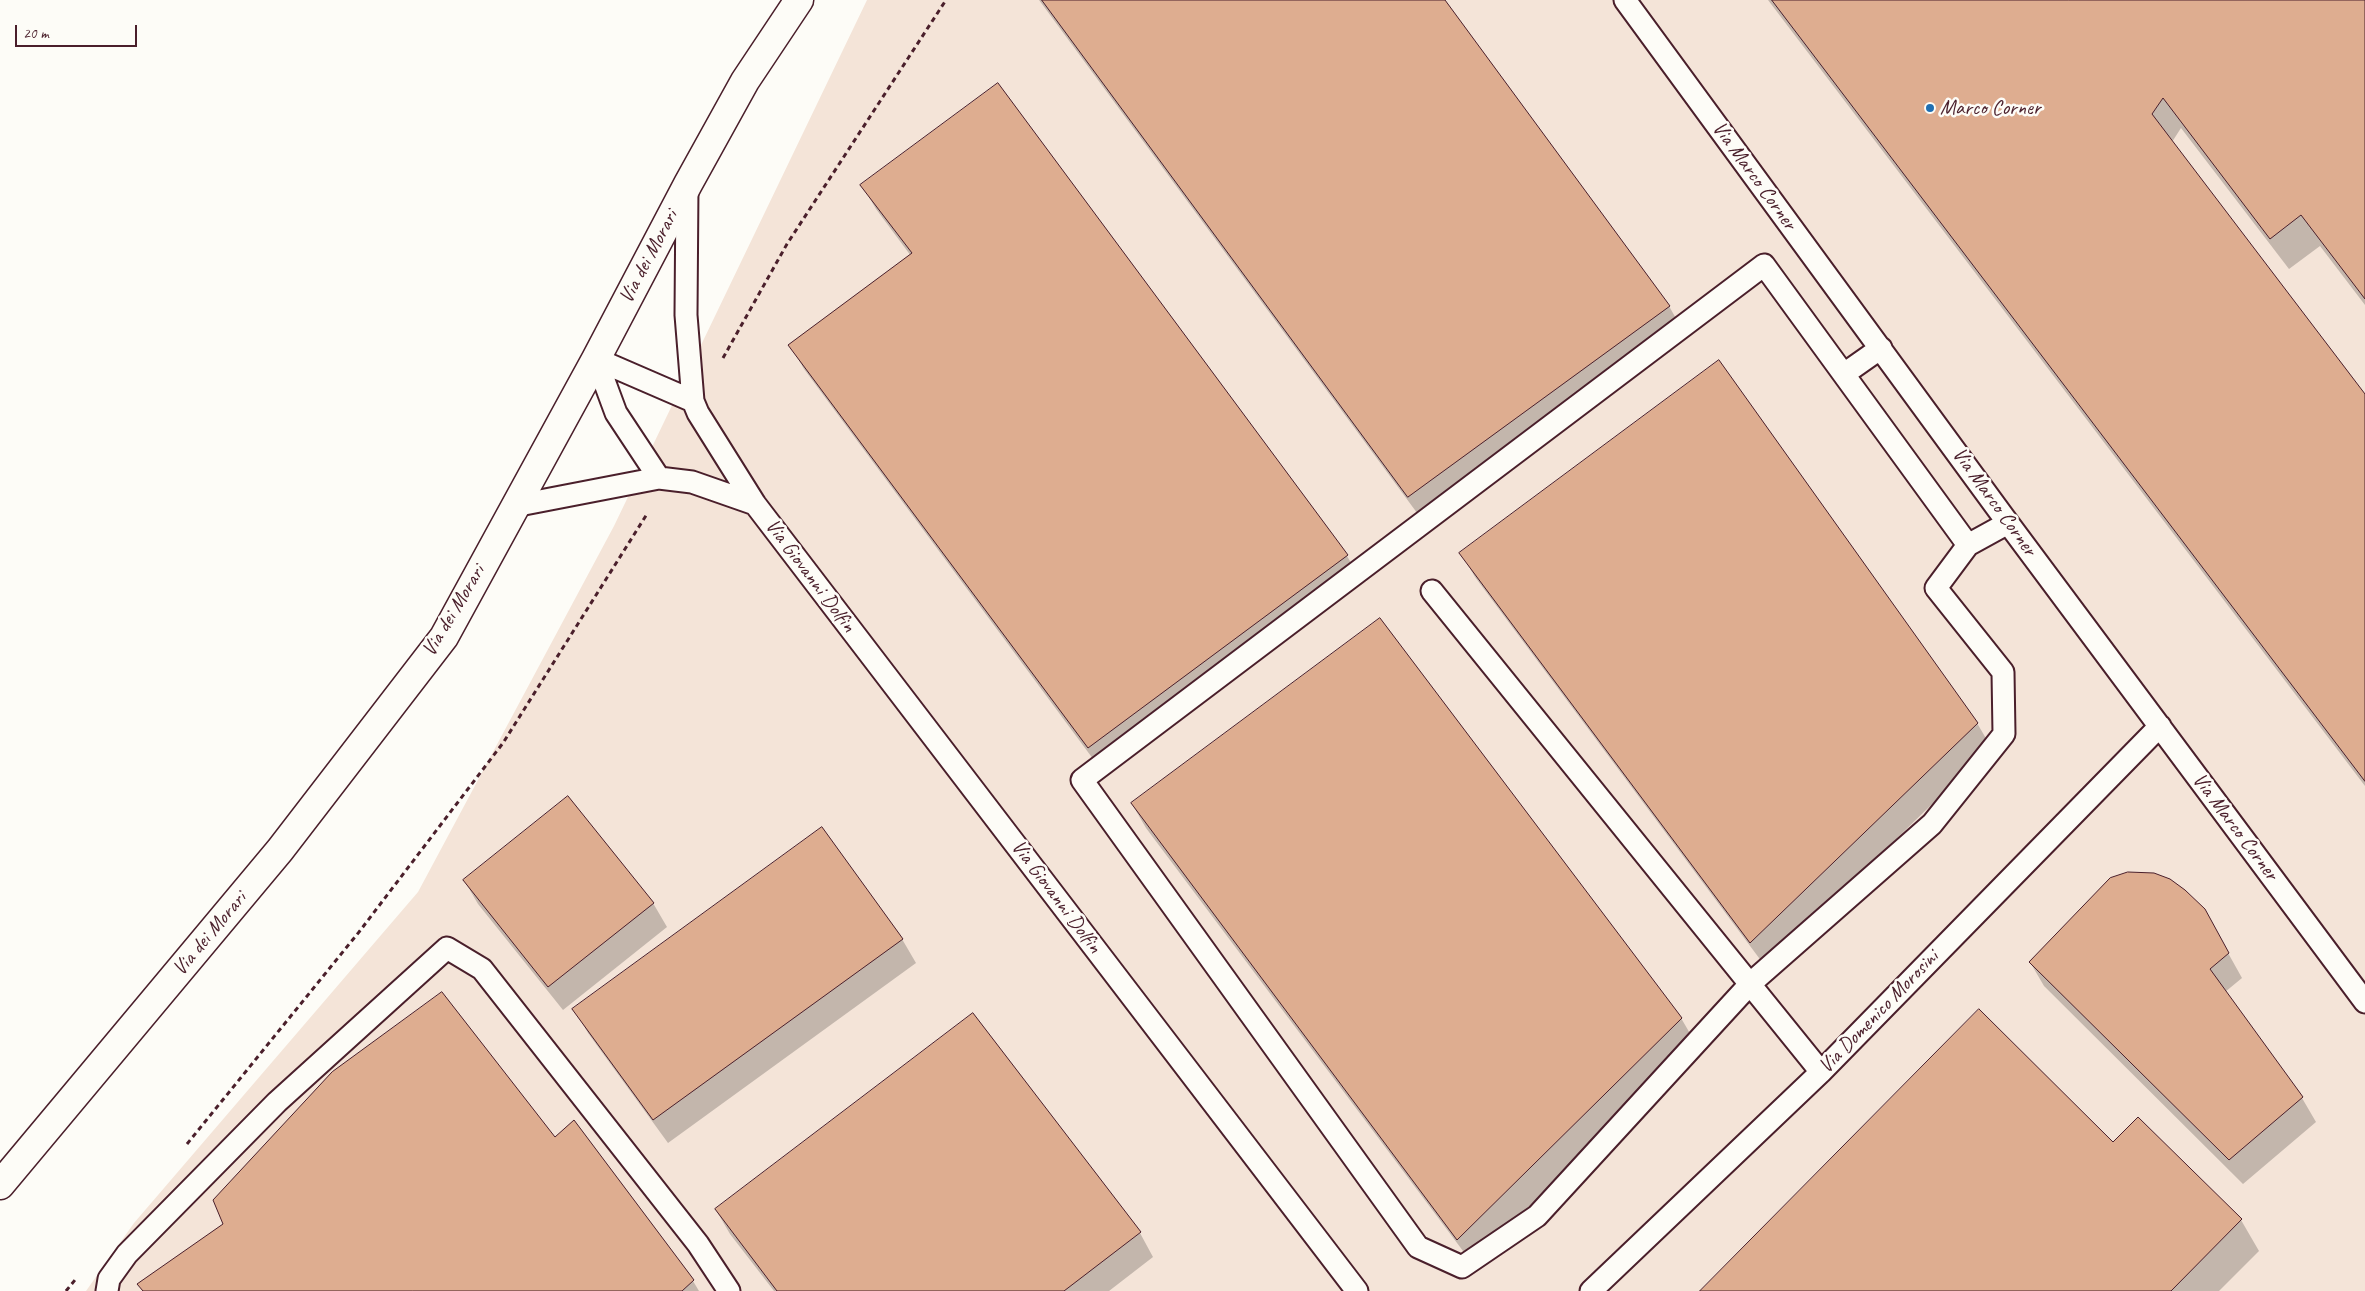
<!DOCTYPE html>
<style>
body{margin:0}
#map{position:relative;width:2365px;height:1291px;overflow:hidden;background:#fdfcf7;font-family:Caveat,sans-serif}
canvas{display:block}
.scale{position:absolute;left:15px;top:25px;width:122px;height:22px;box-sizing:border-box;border:2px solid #4a1f2b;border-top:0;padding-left:6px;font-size:15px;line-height:18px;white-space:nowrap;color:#4a1f2b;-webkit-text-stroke:4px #fdfcf7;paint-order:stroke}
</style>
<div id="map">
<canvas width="2365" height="1291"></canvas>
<div class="scale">20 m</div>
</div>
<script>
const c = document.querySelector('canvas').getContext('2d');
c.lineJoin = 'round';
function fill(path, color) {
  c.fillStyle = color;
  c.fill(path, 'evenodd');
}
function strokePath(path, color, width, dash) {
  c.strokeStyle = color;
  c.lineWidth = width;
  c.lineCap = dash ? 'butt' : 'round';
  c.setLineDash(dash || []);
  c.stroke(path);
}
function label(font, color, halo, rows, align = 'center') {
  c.font = font + ' Caveat,sans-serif';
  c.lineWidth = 5;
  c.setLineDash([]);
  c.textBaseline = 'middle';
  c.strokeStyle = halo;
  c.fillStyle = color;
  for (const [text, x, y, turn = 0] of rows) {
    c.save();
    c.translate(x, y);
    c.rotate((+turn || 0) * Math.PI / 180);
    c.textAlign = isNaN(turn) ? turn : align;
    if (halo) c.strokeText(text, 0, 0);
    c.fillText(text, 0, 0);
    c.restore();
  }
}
fill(new Path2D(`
 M867,0h1498v1291h-2279l48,-68 284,-331 196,-366z`), '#f4e4d8');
fill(new Path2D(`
 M1039,0h404l226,306 14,25 -260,190z
 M1768,0h597v305l-45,-59 -31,23 -108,-141 -9,14 193,254v390z
 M997,85l350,471 14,24 -259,191 -298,-402 -14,-24 121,-89 -35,-47 -14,-24z
 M1461,553l516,170 14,24 -226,219 -290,-389z
 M1132,804l549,214 14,24 -223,221 -326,-435z
 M464,880l189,23 14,24 -104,83 -85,-106z
 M2218,935l24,43 -17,14 77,106 14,24 -73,62 -199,-198 -14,-24z
 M902,939l14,24 -248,180 -80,-110 -14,-24z
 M973,1015l167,218 13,24 -44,34h-335l-44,-57 -14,-24z
 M554,1139l139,142 6,10h-556l-4,-7z
 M2113,1144l128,76 18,31 -40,40h-517z`), '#0003');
const building = new Path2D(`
 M1042,0h403l225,306 -262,191z
 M1772,0h593v299l-64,-84 -31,24 -107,-141 -11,16 213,280v387z
 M998,83l350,472 -260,193 -300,-403 124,-92 -52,-68z
 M1719,360l259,363 -228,220 -291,-390z
 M1380,618l302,400 -225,222 -326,-437z
 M568,796l86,107 -106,84 -85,-107z
 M822,827l81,112 -250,181 -81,-111z
 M2128,872l26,1 16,6 15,11 20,19 24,44 -19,16 93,128 -74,63 -200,-198 81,-84z
 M442,992l113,145 19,-17 120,160 -12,11h-539l-6,-7 86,-60 -10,-24 119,-128z
 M1979,1009l134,133 25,-25 104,102 -71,72h-471z
 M973,1013l168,219 -77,59h-287l-62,-82z`);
fill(building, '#dead90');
strokePath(building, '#4a1f2b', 1);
const service = new Path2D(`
 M1625,0l383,523 357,479
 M687,186l-1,129 7,86 5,12 57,91 602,787
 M1764,265l204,280 -32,43 67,84 1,62 -72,90 -181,159 -214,233 -75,51 -44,-20 -336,-467z
 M596,359l20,54 43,65
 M596,359l97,42
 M1844,374l37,-26
 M514,506l145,-28 33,4 63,22
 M1968,545l40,-22
 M1432,591l389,481
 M107,1291l2,-12 18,-25 150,-152 170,-154 35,21 216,275 31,47
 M1591,1291l230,-219 339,-346`);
const tertiary = new Path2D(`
 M0,1185l280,-335 164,-213 152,-278 92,-175 57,-103 54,-81`);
strokePath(service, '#4a1f2b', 25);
strokePath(tertiary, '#4a1f2b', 31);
strokePath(new Path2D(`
 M723,358l64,-114 159,-244
 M187,1144l172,-212 144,-189 144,-229
 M66,1291l9,-11`), '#4a1f2b', 3, [5, 4]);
strokePath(service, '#fdfcf7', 21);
strokePath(tertiary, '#fdfcf7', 28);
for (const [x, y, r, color] of [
 [1930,108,5,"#1f6fb2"]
]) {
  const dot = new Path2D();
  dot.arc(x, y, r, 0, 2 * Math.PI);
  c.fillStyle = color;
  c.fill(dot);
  strokePath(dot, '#fdfcf7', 2);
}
label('21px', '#4a1f2b', '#fdfcf7', [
 ["Marco Corner",1940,108]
], 'left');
label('21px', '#4a1f2b', '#fdfcf7', [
 ["Via Marco Corner",1754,176,54],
 ["Via dei Morari",649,257,-62],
 ["Via Marco Corner",1994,502,54],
 ["Via Giovanni Dolfin",810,576,53],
 ["Via dei Morari",454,611,-59],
 ["Via Marco Corner",2235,827,53],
 ["Via Giovanni Dolfin",1056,897,53],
 ["Via dei Morari",210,934,-50],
 ["Via Domenico Morosini",1879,1012,-46]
]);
</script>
